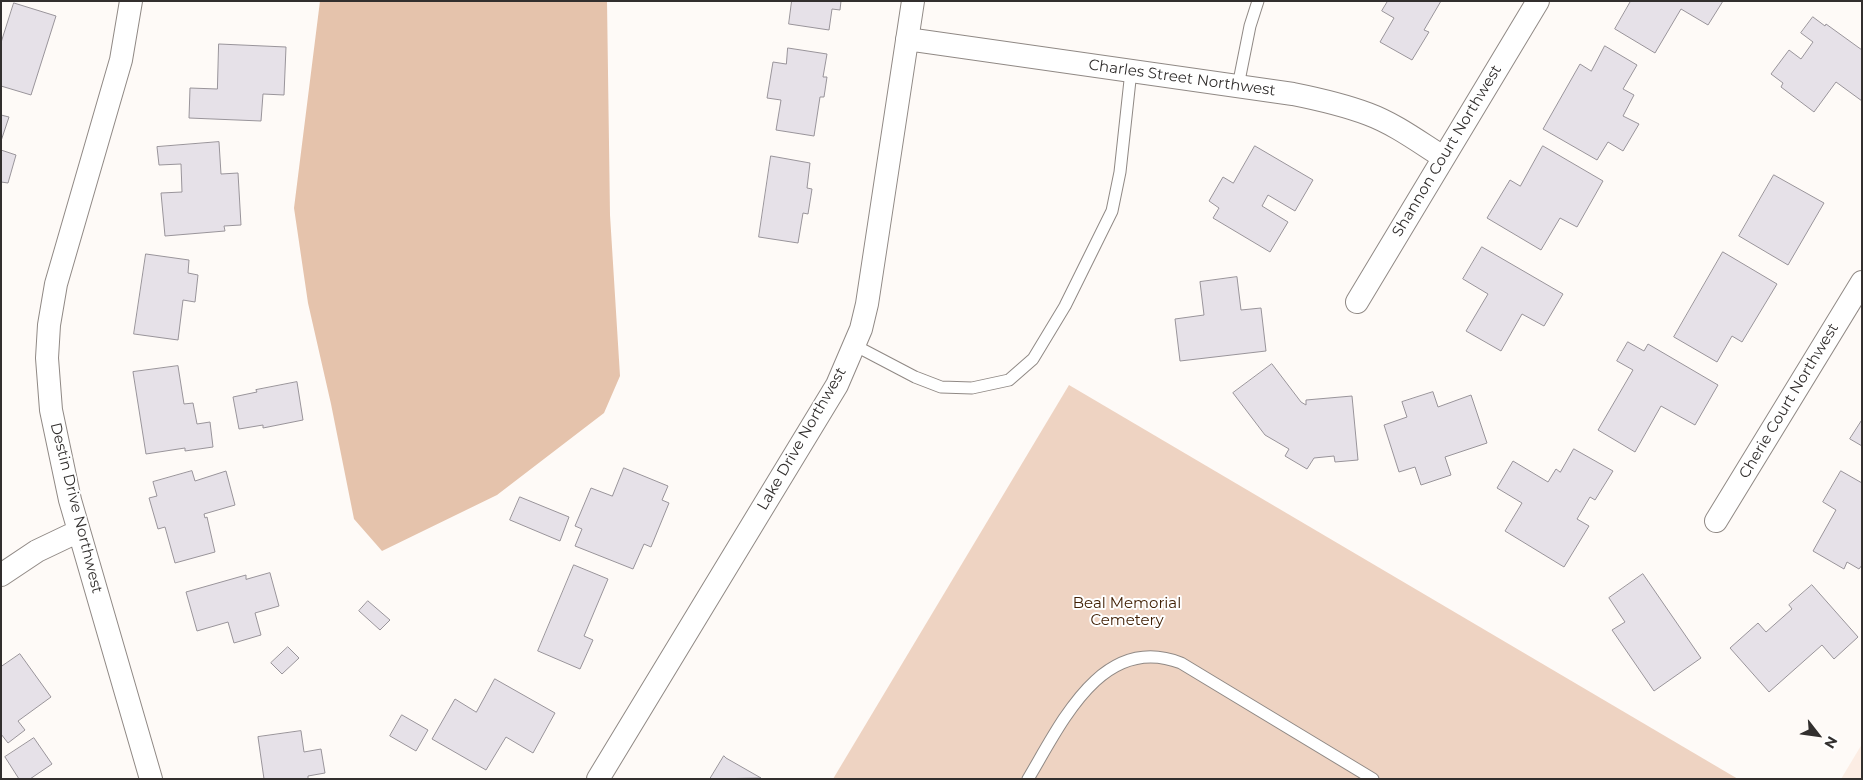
<!DOCTYPE html>
<style>
body{margin:0}
#map{position:relative;width:1863px;height:780px;overflow:hidden;background:#fefaf7;font-family:Montserrat,sans-serif}
canvas{display:block}
.frame{position:absolute;inset:0;border:2px solid #322f2e;pointer-events:none}
.north{position:absolute;left:1793px;top:710px;width:50px;height:50px;-webkit-text-stroke:4px #fff;paint-order:stroke;rotate:120deg;font-size:14px;font-weight:700;line-height:20px;text-align:center;color:#322f2e}
.north::after{content:'';display:block;margin:auto;width:18px;height:22px;background:#322f2e;clip-path:polygon(50% 0,100% 100%,50% 72%,0 100%)}
</style>
<div id="map">
<canvas width="1863" height="780"></canvas>
<div class="frame"></div>
<div class="north">N</div>
</div>
<script>
const c = document.querySelector('canvas').getContext('2d');
c.lineJoin = 'round';
function fill(path, color) {
  c.fillStyle = color;
  c.fill(path, 'evenodd');
}
function strokePath(path, color, width, dash) {
  c.strokeStyle = color;
  c.lineWidth = width;
  c.lineCap = dash ? 'butt' : 'round';
  c.setLineDash(dash || []);
  c.stroke(path);
}
function label(font, color, halo, rows, align = 'center') {
  c.font = font + ' Montserrat,sans-serif';
  c.lineWidth = 4;
  c.setLineDash([]);
  c.textBaseline = 'middle';
  c.strokeStyle = halo;
  c.fillStyle = color;
  for (const [text, x, y, turn = 0] of rows) {
    c.save();
    c.translate(x, y);
    c.rotate((+turn || 0) * Math.PI / 180);
    c.textAlign = isNaN(turn) ? turn : align;
    if (halo) c.strokeText(text, 0, 0);
    c.fillText(text, 0, 0);
    c.restore();
  }
}
fill(new Path2D(`
 M1862,744v35h-21z`), '#fcede4');
fill(new Path2D(`
 M1069,385l669,394h-905z`), '#eed3c2');
fill(new Path2D(`
 M320,1h287l3,214 10,161 -16,37 -107,82 -115,56 -28,-32 -23,-115 -23,-101 -14,-95z`), '#e5c3ac');
const building = new Path2D(`
 M792,1h49l-1,9 -8,-1 -3,21 -40,-6z
 M1388,1h53l-17,29 5,2 -17,28 -32,-18 14,-24 -12,-7z
 M1631,1h92l-15,24 -27,-16 -26,44 -40,-24z
 M14,3l42,13 -25,79 -30,-9v-43z
 M1813,17l12,9 1,-2 36,26v51l-26,-19 -22,30 -33,-25 2,-4 -12,-9 18,-24 12,9 12,-17 -12,-9z
 M219,44l67,3 -2,48 -21,-1 -2,27 -72,-3 1,-30 27,1z
 M1605,46l32,19 -14,24 11,6 -11,21 16,8 -16,27 -15,-9 -11,18 -54,-31 37,-65 11,7z
 M788,48l39,6 -4,23h4l-3,20h-4l-6,39 -38,-6 5,-30 -14,-2 6,-36 13,2z
 M1,115l8,2 -8,24z
 M219,142l2,32 17,-1 3,52 -17,1 1,5 -60,5 -4,-43 21,-1 -1,-28 -22,1 -2,-18z
 M1255,146l58,34 -18,31 -27,-16 -6,11 26,16 -18,30 -57,-34 6,-10 -10,-7 14,-24 10,6z
 M1543,146l60,35 -26,46 -17,-9 -19,32 -54,-32 23,-38 10,6z
 M1,150l15,5 -8,28 -7,-1z
 M771,156l39,7 -3,25 5,1 -4,25 -5,-1 -5,30 -39,-6z
 M1774,175l50,28 -36,62 -49,-29z
 M1482,247l81,47 -19,32 -22,-12 -21,37 -35,-20 22,-37 -25,-15z
 M1723,252l54,32 -35,58 -10,-6 -15,26 -43,-25z
 M146,254l43,6 -1,13 10,2 -3,27 -12,-2 -5,40 -44,-6z
 M1237,277l4,33 20,-2 5,43 -86,10 -5,-42 29,-4 -4,-33z
 M1628,342l16,9 4,-7 70,41 -23,40 -34,-19 -26,46 -37,-22 35,-60 -16,-9z
 M1272,364l29,38 5,3v-5l46,-4 6,64 -23,2 -1,-6 -20,2 -7,11 -22,-13 4,-7 -24,-14 -32,-42z
 M178,366l6,38 9,-1 4,21 13,-2 3,25 -28,4v-3l-39,6 -13,-82z
 M297,382l6,38 -40,8v-3l-24,4 -6,-32 24,-5 -1,-2z
 M1433,392l5,15 33,-12 16,48 -42,14 6,18 -30,10 -6,-18 -16,5 -15,-47 23,-8 -5,-15z
 M1862,420v26l-12,-7z
 M1574,449l39,22 -18,29 -5,-3 -13,22 12,7 -25,41 -59,-36 17,-28 -25,-15 16,-27 35,21 8,-13 4,3z
 M624,468l44,18 -6,14 7,3 -18,44 -7,-3 -11,25 -58,-23 7,-17 -7,-3 16,-38 21,8z
 M192,471l3,10 31,-10 9,34 -31,9 1,4 2,-1 8,35 -40,11 -10,-36 -7,2 -9,-31 8,-2 -4,-14z
 M1841,471l21,12v82l-3,4 -12,-7 -3,7 -31,-18 23,-41 -13,-8z
 M520,497l49,20 -9,24 -50,-21z
 M574,565l34,14 -24,57 9,4 -13,29 -42,-18z
 M270,573l9,33 -24,7 6,22 -27,8 -6,-21 -31,9 -11,-39 60,-17v4z
 M1643,574l58,84 -47,33 -42,-61 13,-8 -16,-24z
 M1812,585l46,52 -24,22 -12,-14 -53,47 -39,-44 28,-25 8,9 26,-23 -3,-4z
 M368,601l22,19 -10,10 -21,-19z
 M288,647l11,11 -17,16 -11,-11z
 M20,654l31,43 -33,24 7,9 -17,13 -7,-9v-67z
 M495,679l60,34 -22,40 -27,-16 -20,33 -54,-31 23,-40 21,13z
 M402,715l26,15 -12,21 -26,-15z
 M301,731l3,21 17,-3 4,24 -17,3v3h-44l-6,-42z
 M34,738l18,26 -22,15h-11l-14,-22z
 M724,756l2,2 35,20 -51,1z`);
fill(building, '#e6e1e8');
strokePath(building, '#99949a', 1);
const service = new Path2D(`
 M1238,86l12,-60 8,-25
 M854,345l61,32 26,10 31,1 37,-8 24,-21 32,-53 47,-95 8,-39 11,-101
 M1028,779c33,-55 74,-147 153,-116l192,116`);
const minor = new Path2D(`
 M131,1l-10,59 -65,224 -7,41 -2,33 4,52 19,90 81,279
 M907,39l386,55c25,5 51,11 75,20 27,10 51,28 75,43
 M1357,302l181,-301
 M1716,521l146,-239
 M1,575l36,-24 42,-20
 M598,779l239,-394 24,-56 6,-25 46,-303`);
strokePath(service, '#908985', 13);
strokePath(minor, '#908985', 24);
strokePath(service, '#fff', 11);
strokePath(minor, '#fff', 22);
label('15px', '#322f2e', '#fff', [
 ["Charles Street Northwest",1182,78,8],
 ["Shannon Court Northwest",1447,151,-59],
 ["Cherie Court Northwest",1789,401,-59],
 ["Lake Drive Northwest",802,439,-60],
 ["Destin Drive Northwest",76,508,76]
]);
label('15px', '#412005', '#fff', [
 ["Beal Memorial",1127,604],
 ["Cemetery",1127,621]
]);
</script>
